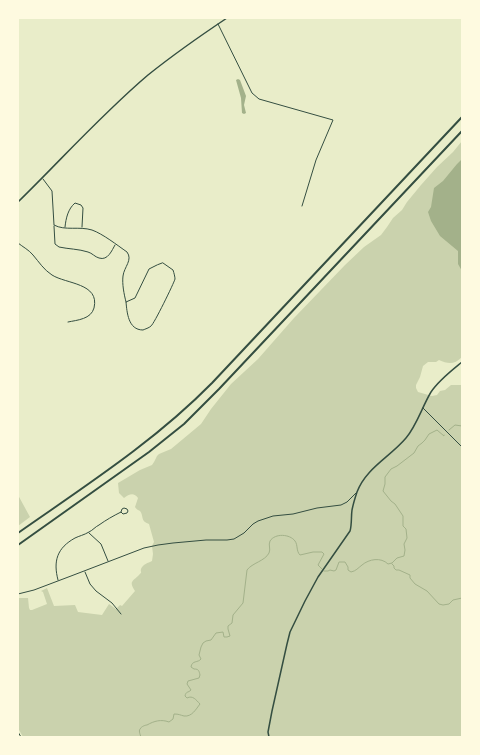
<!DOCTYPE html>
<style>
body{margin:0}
#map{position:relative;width:480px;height:755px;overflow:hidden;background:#e9edc9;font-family:Barlow,sans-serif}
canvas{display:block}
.frame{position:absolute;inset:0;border:19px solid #fefae0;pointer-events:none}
</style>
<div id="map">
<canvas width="480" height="755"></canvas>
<div class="frame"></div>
</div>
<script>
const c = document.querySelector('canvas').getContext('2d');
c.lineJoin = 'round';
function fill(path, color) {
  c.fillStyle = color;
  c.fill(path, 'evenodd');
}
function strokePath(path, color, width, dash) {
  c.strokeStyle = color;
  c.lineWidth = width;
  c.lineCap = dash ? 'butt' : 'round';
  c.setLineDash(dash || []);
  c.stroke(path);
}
fill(new Path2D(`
 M462,141v216c-8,8 -14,7 -23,3l-3,2h-8l-5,4 -3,11 -4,8v3l2,4 14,4 5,-1 3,-4 5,-1 6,-5h11v352h-439l-5,-9v-130h10l1,10 1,2h2l15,-6 -4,-12 -2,-1 6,-3 7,18 21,-1 3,7 24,3 7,-11 7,5 4,-4 2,1 13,-15c-6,-10 -3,-9 4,-16 4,-4 1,-2 2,-6 2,-5 7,-6 11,-8l1,-7 -1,-8 2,-4 -5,-18c-9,-3 -5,-8 -9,-13 -2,-1 -4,-2 -5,-4l3,-9c-4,-6 -9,-4 -14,0l-5,-5 -1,-10 22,-13 12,-5 2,-3 3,-6 2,-2 12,-5 30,-25 10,-15 20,-25 27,-25 36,-41 51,-53 19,-18 17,-12 6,-8 6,-9 9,-8 5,-8 14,-17 16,-18 16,-15z
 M18,495l12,22 -12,9z`), '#cad2ad');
fill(new Path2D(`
 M238,79l2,1 6,16 -2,9 2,8 -2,1 -2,-1 -1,-15 -5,-18z
 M462,159v112l-4,-7v-13l-18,-15 -9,-15 -3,-9 3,-5 3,-19 9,-7 14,-17z`), '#a3b18a');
strokePath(new Path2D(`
 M449,430l6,-5 7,1
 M392,563l5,-5 7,-2 1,-6 -1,-6 3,-6 -1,-9 -3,-3v-10l-8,-12 -4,-3 -8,-10 2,-7v-7l6,-8 6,-3 17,-13 4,-7 4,-3 3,-3 4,-6 8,-4 7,6v-1
 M392,564l2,2v2l2,2h3l11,5v3l5,6 12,7 12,13 4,1 6,-1 4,-4 9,-2
 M324,571h4l2,-1 4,1 2,-1 3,-8h6l3,5v3l3,2c5,-1 7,-4 11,-7 7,-6 19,-8 26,-1l4,-1
 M141,737c-1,-3 -3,-7 0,-9 0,-1 4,-3 6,-3 7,-4 14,-6 22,-3l4,-3 1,-5c5,0 6,1 10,2 8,1 12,-7 16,-12 -4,-4 -7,-9 -13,-6l-2,-2c1,-5 3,-3 6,-6l-4,-6 1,-3 11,-3 1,-3c-1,-4 -1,-6 -6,-6l-3,-2c1,-7 7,-4 10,-8l-2,-4 2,-8 2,-4 3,-2 5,-1 5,-7 7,-1 1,5h3l3,-1 -2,-7v-3l4,-3 1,-8 10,-12 4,-33c5,-7 18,-9 22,-17 2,-4 -1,-8 1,-12 5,-8 20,-7 25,0 3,4 1,10 5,14l13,-3h9l2,2 -6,11 4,4`), '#a3b18a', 1);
strokePath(new Path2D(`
 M218,24l34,69 7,6 74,21 -17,40 -14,46
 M43,179l9,12 2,34c11,6 25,1 38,5 11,4 25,15 35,22 6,8 -3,15 -4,24 -1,8 1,18 3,26
 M54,226l1,18 4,3c9,2 20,2 29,5 4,1 7,5 11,6 9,3 13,-8 16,-13
 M65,227c1,-9 3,-18 10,-24l6,2 2,3 -1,19
 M18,243c5,4 11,7 15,12 6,7 11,15 19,20 14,9 48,8 42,33 -3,11 -16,12 -26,14
 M163,263l10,7c1,3 2,7 2,9 -1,4 -21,45 -24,47 -2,2 -6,3 -8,4 -15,0 -16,-18 -17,-28l9,-4 14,-29 8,-4z
 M423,408l39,39
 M89,533l12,11 7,17
 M85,572l5,12 6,7 16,12 9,11
 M58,580c-5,-19 -1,-32 17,-42 4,-2 9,-3 14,-6 4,-2 6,-5 10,-7 7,-5 14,-9 22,-13l2,2 4,-1 1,-2 -1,-2 -3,-1 -2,1 -1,3
 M18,594l16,-4 37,-14 73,-28 14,-3 15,-2 33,-3h21l7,-1 10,-6 9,-9 5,-3 15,-5 20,-2 24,-6 24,-3 6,-3 9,-9
 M18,732l3,5`), '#344e41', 1);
strokePath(new Path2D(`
 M269,737l-1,-5 4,-21 15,-67 3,-12 15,-31 13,-24 32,-46c2,-7 1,-14 2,-21 1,-5 3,-12 5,-18 9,-24 33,-35 49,-54 11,-13 16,-31 25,-46 8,-12 20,-21 31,-30`), '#344e41', 1.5);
strokePath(new Path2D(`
 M18,202c43,-42 84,-88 130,-127 25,-20 52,-39 79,-57`), '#344e41', 1.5);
strokePath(new Path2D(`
 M18,533c67,-47 136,-91 194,-150l250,-266
 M18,545l131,-93 35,-28 35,-35 243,-258`), '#344e41', 2);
</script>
